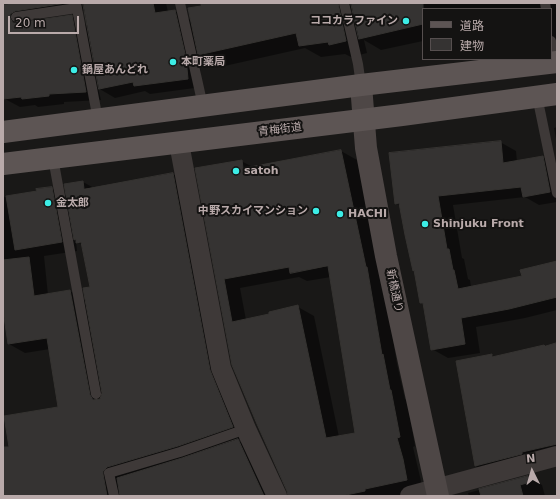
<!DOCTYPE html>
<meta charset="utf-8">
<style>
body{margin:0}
#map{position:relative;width:560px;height:499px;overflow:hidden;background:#191817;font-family:"DejaVu Sans","Noto Sans JP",sans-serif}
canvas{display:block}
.frame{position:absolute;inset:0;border:4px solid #b9aaaa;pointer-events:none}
.legend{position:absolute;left:422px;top:8px;width:130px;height:52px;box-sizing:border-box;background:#141312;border:1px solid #564f4f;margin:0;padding:5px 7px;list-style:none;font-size:12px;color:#b9aaaa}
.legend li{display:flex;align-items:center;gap:8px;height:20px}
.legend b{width:20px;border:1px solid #564f4f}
.north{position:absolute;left:512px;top:451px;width:40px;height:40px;-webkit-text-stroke:3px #141312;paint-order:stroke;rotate:355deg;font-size:11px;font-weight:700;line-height:16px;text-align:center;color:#b9aaaa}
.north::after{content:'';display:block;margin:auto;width:14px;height:18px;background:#b9aaaa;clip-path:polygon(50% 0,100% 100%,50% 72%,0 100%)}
.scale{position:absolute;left:8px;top:16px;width:71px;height:18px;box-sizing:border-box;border:2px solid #b9aaaa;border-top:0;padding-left:5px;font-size:12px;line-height:14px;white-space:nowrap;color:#b9aaaa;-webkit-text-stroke:3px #141312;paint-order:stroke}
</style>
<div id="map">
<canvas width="560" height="499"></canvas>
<div class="frame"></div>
<ul class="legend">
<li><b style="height:5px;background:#5d5554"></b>道路</li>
<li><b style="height:11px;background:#353332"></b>建物</li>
</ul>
<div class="north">N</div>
<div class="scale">20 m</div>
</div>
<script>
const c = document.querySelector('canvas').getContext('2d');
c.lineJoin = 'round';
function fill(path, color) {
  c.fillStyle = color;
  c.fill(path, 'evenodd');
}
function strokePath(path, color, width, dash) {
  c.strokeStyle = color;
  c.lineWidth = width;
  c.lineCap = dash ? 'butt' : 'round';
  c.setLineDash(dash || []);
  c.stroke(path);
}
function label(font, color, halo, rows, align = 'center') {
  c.font = font + ' "DejaVu Sans","Noto Sans JP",sans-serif';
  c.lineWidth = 4;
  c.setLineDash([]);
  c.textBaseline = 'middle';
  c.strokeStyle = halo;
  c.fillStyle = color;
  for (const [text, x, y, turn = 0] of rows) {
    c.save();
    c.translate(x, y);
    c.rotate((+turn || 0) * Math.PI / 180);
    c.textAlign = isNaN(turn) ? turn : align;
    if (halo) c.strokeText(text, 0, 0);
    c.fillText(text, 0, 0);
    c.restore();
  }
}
fill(new Path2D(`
 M3,3h163l2,9 7,-1 17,10 11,-15 -1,-3h132l20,12v-3l-16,-9h219v40l-6,1v-35h-128v32l-42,9 -17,-10 3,13 -16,4 -6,-3 -24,3 -16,-9 -85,19 -23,-13 3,13 2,20 -52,7 -5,-3 -30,7 -17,-10 3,12 -37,2v2l-26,3 -3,-2 -15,2 -15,-8 -2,-5zM85,11l3,15 -16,-10 -48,7 6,-4z
 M557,127v17l-3,-16z
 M500,142l16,9 1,11 26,-5 14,8v37l-18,3 -14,-8 -72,8 9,53 2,1 4,20 2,1 1,7 52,-10 34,-15v48l-32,8 -49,9 4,26 -32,5 -16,-9 -7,-44 -4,-2 -5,-32 -2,-1 -13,-63 -5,-4z
 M341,151l16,9 25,116 1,1 14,87 8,35 2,1 8,46 -2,1 11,47 -4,2h-131l-56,-132 -36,-195 44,-8 12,6zM299,277l8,4 24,-4 25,157 -17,3 -25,-121 -16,-9 -28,8 -24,5 -6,-32z
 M173,174l16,9 37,197 22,56 -11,4 17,9 22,47h-273v-48h7l49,-40 -9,-59 -25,4 -16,-9 -6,-41v-106l35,-5 13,-4 17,9 15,-15 11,6zM76,241l6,4 10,43 -5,13 -17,-10 -22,4 -4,-39 33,-5z
 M557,344v112l-66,19 -15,-9 16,-111 3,2z
 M528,477l14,8 3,11h-76l-1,-3z`), '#0007');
const building = new Path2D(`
 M14,3h52l-51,8 -5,3v4l3,5h4l55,-8 14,77 -37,2v2l-27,3 -1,-2 -18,2v-94z
 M83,3h70l2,10 20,-3 11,48 2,21 -54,7 -1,-4 -34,7z
 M201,3h137l8,38 -17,4 -1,-3 -29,4 -3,-13 -98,22 -10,-47 13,-2z
 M351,3h72v21l-64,15z
 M501,141l2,22 40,-7 7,36 -27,5 -2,-10 -83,9 9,53h2l4,21h1l4,19 64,-13 -2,-6 37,-9v36l-48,12 -48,9 4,26 -34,6 -8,-47h-3l-6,-33 -1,1 -8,-36 -6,-32 -4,1 -6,-51z
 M341,150l25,117h1l15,88 1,-1 7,36h1l9,47 -3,1 6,21 4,21 -42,9v2l-24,5h-53l-1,-5 -30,-67 -25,-59 -37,-197 47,-8 1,8zM328,266l27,167 -29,5 -28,-133 -29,7v2l-37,8 -8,-43 65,-12 1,6z
 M173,173l37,197 23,57 -55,19 -71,21 -4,4v3l4,22h-104v-49h6l-5,-31 54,-9 -11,-69 -39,6 -5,-34v-50l26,-3 5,39 36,-6 20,105 3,5 7,-1 2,-6 -19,-105 7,-1 -9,-45 -5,1v-4l-2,1 -10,-56 19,-3 1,8z
 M52,187l10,55 -47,8 -9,-54 31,-5 -1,-2z
 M557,343v101l-35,8v2l-47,12 -19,-105 36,-7v3l52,-12 1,1z
 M238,439l26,57h-144l-3,-18 65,-20z
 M528,476l2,6 -10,3 3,11h-42l-2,-7z`);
fill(building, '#353332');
strokePath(building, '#353331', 1);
strokePath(new Path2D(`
 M76,3l22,117
 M180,3l23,103
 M344,3l14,61 3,21
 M545,3l1,6
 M16,17l61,-9
 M551,41l3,21
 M537,96l20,97
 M53,158l43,236
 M114,496l-5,-23 71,-21 66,-23`), '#3e3938', 10);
strokePath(new Path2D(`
 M179,143l42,225 25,61 31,67
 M410,496l147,-40`), '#3e3938', 20);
strokePath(new Path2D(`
 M361,85l5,63 20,108 52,240`), '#4e4746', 22);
strokePath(new Path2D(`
 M3,132l358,-47 196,-23
 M3,164l399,-49 155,-21`), '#5d5554', 22);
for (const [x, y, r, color] of [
 [406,21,4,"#3cede6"],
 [173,62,4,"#3cede6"],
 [74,70,4,"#3cede6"],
 [236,171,4,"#3cede6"],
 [48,203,4,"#3cede6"],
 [316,211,4,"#3cede6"],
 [340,214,4,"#3cede6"],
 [425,224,4,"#3cede6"]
]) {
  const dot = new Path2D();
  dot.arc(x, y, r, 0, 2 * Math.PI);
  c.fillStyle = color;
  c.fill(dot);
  strokePath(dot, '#141312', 1.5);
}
label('bold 11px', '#b9aaaa', '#141312', [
 ["ココカラファイン",398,21,"right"],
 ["本町薬局",181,62],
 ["鍋屋あんどれ",82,70],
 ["satoh",244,171],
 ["金太郎",56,203],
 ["中野スカイマンション",308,211,"right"],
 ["HACHI",348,214],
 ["Shinjuku Front",433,224]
], 'left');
label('11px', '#b9aaaa', '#141312', [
 ["青梅街道",280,130,-7],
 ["新橋通り",394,291,78]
]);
</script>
